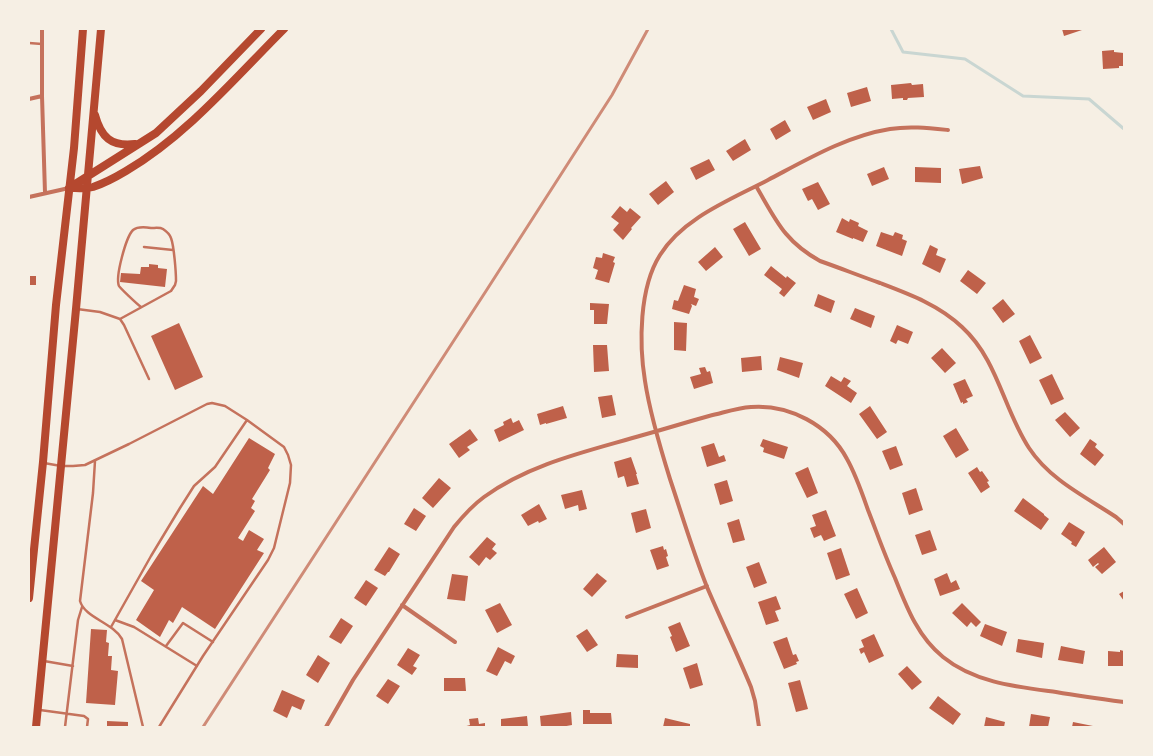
<!DOCTYPE html>
<style>
body{margin:0}
#map{position:relative;width:1153px;height:756px;overflow:hidden;background:#f6efe4;font-family:"Work Sans",sans-serif}
canvas{display:block}
.frame{position:absolute;inset:0;border:30px solid #f6efe4;pointer-events:none}
</style>
<div id="map">
<canvas width="1153" height="756"></canvas>
<div class="frame"></div>
</div>
<script>
const c = document.querySelector('canvas').getContext('2d');
c.lineJoin = 'round';
function strokePath(path, color, width, dash) {
  c.strokeStyle = color;
  c.lineWidth = width;
  c.lineCap = dash ? 'butt' : 'round';
  c.setLineDash(dash || []);
  c.stroke(path);
}
function fill(path, color) {
  c.fillStyle = color;
  c.fill(path, 'evenodd');
}
strokePath(new Path2D(`
 M891,29l12,23 62,7 58,37 66,3 35,30`), '#c9d6d2', 3);
fill(new Path2D(`
 M1062,29h23l-21,7z
 M1114,50v2l10,1v13h-5v2l-16,1 -1,-18z
 M911,83l1,2 11,-1 1,13 -16,1 -1,2h-4v-2l-11,1 -1,-14z
 M867,87l4,14 -20,6 -4,-14z
 M826,99l5,13 -18,8 -6,-13z
 M785,120l6,11 -15,9 -6,-11z
 M745,139l6,11 -18,11 -7,-10z
 M709,159l6,11 -19,10 -6,-12z
 M980,166l3,12 -21,6 -3,-15z
 M884,167l5,12 -17,7 -5,-12z
 M915,167l26,1v15l-26,-1z
 M666,181l8,11 -16,13 -9,-11z
 M818,182l12,22 -12,6 -6,-11 -4,2 -6,-12z
 M620,206l7,6 3,-4 11,9 -10,11 1,1 -9,11 -10,-10 6,-7 -8,-6z
 M842,218l7,4 1,-3 9,4 -1,3 10,5 -5,11 -10,-4v1l-17,-7z
 M745,222l16,27 -12,7 -16,-27z
 M881,232l12,4 2,-4 8,3 -1,4 5,2 -5,15 -26,-10z
 M930,245l8,4 -2,6 10,4 -6,14 -18,-9z
 M715,247l8,10 -17,14 -8,-9z
 M603,253l12,4 -2,5 2,1 -6,20 -14,-4 3,-9 -5,-2 3,-11 6,1z
 M149,264l9,1v3l9,1 -2,18 -45,-5 1,-9 19,1 1,-7h8z
 M771,266l15,12 1,-2 9,7 -12,14 -5,-4 3,-4 -18,-14z
 M968,270l18,13 -9,11 -17,-13z
 M29,276h7v9h-7z
 M684,285l12,4 -2,8 5,2 -3,7 -5,-2 1,2 -3,8 -17,-5 2,-9 4,1z
 M818,294l17,7 -4,12 -17,-7z
 M1003,299l12,15 -12,9 -11,-15z
 M590,303l19,1 -2,20h-13v-14h-4z
 M855,308l20,8 -4,12 -21,-9z
 M674,322l13,1 -1,28 -12,-1z
 M179,323l24,54 -28,13 -24,-54z
 M897,325l16,7 -5,12 -10,-4 -2,4 -6,-3z
 M1030,335l12,23 -12,6 -11,-23z
 M593,345h14l2,26 -15,1z
 M942,348l14,15 -11,10 -14,-15z
 M761,356l1,14 -20,2 -1,-14z
 M780,357l23,6 -4,15 -22,-8z
 M705,367l2,5 3,-1 3,12 -19,6 -4,-12 11,-3 -2,-6z
 M1052,374l12,25 -13,6 -12,-25z
 M831,376l10,6 3,-5 7,4 -4,5 10,7 -6,10 -26,-17z
 M965,379l8,17 -7,3 2,3 -5,2v-2l-2,1 -8,-19z
 M612,395l4,20 -14,3 -4,-21z
 M563,406l4,12 -21,6v-1l-6,2 -3,-11z
 M870,406l17,26 -10,7 -18,-25z
 M1065,412l15,16 -10,9 -15,-17z
 M511,418l2,5 6,-3 5,10 -25,12 -5,-12 10,-5 -1,-3z
 M956,428l13,22 -13,8 -13,-22z
 M470,429l8,11 -11,7 3,3 -11,8 -10,-14z
 M249,438l26,16 -7,14 2,2 -18,29 3,2 -4,7 4,3 -17,27 5,3 6,-11 15,9 -7,11 7,3 -49,76 -33,-22 -9,16 -4,-3 -9,17 -24,-17 18,-30 -13,-9 62,-95 10,8z
 M763,439l25,8 -4,12 -21,-7 1,-4 -4,-2z
 M1090,439l7,5 -2,3 9,8 -9,11 -15,-12z
 M714,443l5,14 5,-2 2,6 -19,6 -6,-20z
 M896,446l7,19 -13,5 -8,-19z
 M631,457l6,17h-1l3,10 -12,3 -3,-11 -6,2 -4,-16z
 M808,467l10,26 -11,5 -12,-25z
 M977,467l3,5 2,-1 7,10 -2,1 3,5 -9,6 -13,-20z
 M439,478l12,10 -18,20 -11,-10z
 M727,480l6,21 -13,4 -6,-21z
 M916,488l7,22 -14,5 -7,-22z
 M582,490l5,19 -8,2 -1,-6 -13,4 -4,-14z
 M1023,498l21,16v1l5,4 -8,11 -27,-19z
 M539,504l8,15 -8,4 -1,-2 -10,5 -7,-11z
 M414,508l12,8 -10,15 -12,-7z
 M646,509l5,19 -15,5 -5,-20z
 M826,510l10,26 -12,5 -3,-6 -7,3 -4,-10 6,-2 -4,-11z
 M739,519l6,21 -12,3 -6,-20z
 M1069,522l16,10 -9,15 -5,-3 1,-2 -11,-8z
 M930,530l7,20 -15,5 -7,-20z
 M487,537l9,7 -4,5 5,4 -7,7 -4,-3 -7,9 -10,-9z
 M663,546l1,4 2,-1 2,7 -2,1 3,9 -12,4 -7,-20z
 M389,547l11,7 -11,18h-1l-3,4 -11,-6z
 M1104,547l12,15 -14,12 -7,-7 4,-3 -1,-1 -5,4 -5,-7z
 M841,548l9,27 -14,5 -9,-27z
 M759,562l8,21 -13,5 -8,-21z
 M597,573l10,8 -15,16 -9,-8z
 M947,573l4,10 5,-3 4,9 -20,7 -6,-17z
 M452,574l16,2 -3,25 -18,-2z
 M366,580l12,8 -12,18 -12,-8z
 M857,588l11,25 -12,6 -12,-25z
 M1124,591v10l-5,-7z
 M776,596l5,13 -6,2 4,10 -13,4 -8,-23z
 M500,603l12,22 -15,8 -12,-23z
 M962,603l19,19 -5,5 -5,-5 -4,5 -15,-14z
 M341,618l12,8 -12,18 -12,-7z
 M680,622l10,24 -14,6 -6,-15 2,-1 -4,-9z
 M985,624l22,8 -5,14 -22,-10z
 M91,629l16,1 -1,12 3,1 -1,13h4l-1,14 7,1 -3,34 -29,-2z
 M587,629l11,16 -11,7 -11,-16z
 M874,634l10,22 -15,7 -5,-11 -3,2 -2,-5 5,-2 -3,-7z
 M787,637l6,18 3,-1 3,7 -3,1 1,2 -13,5 -11,-27z
 M1018,639l26,4 -2,15 -26,-6z
 M1061,646l24,5 -2,13 -25,-4z
 M498,647l17,9 -4,8 -6,-3 -8,15 -11,-5z
 M408,648l12,7 -7,11 4,2 -5,7 -15,-10z
 M1120,650l4,1v15h-16v-15l12,1z
 M617,654l21,1v13l-22,-1z
 M318,655l12,8 -12,20 -12,-8z
 M697,663l6,22 -13,4 -7,-21z
 M907,666l15,16 -10,8 -14,-16z
 M444,678h21l1,13h-22z
 M388,679l12,7 -12,18 -12,-8z
 M800,680l8,29 -12,3 -8,-29z
 M282,690l23,10 -4,10 -9,-4 -5,12 -14,-7z
 M938,696l23,18 -8,11 -24,-17z
 M583,710h7v3h21l1,11h-29z
 M571,712l1,13 -11,2h-20l-1,-11z
 M1031,714l19,3 -2,10h-19z
 M527,716l1,11h-27v-8z
 M986,717l19,5 -1,5h-20z
 M478,718l1,6 6,-1v4h-22l7,-2 -1,-6z
 M665,718l25,6v3h-27z
 M107,721l21,1v5h-21z
 M1073,722l20,4v1h-21z`), '#bf614a');
strokePath(new Path2D(`
 M29,43l13,1
 M144,247l29,3
 M77,309l23,3 20,7 51,-28 4,-6 1,-4c0,-9 -2,-35 -5,-43 -1,-3 -5,-7 -8,-9 -3,-2 -8,-1 -12,-1 -6,-1 -13,-2 -18,2 -7,7 -18,47 -14,56 1,2 18,18 22,21
 M120,319l4,6 25,54
 M95,461l-2,32 -13,108c5,17 32,21 42,38l21,88
 M44,463l17,3h12l12,-1 44,-21 78,-40 5,-1 13,3 22,14 37,27 4,8 3,10 -1,18 -16,65 -6,12 -65,96 -44,71
 M115,620l19,7 63,39
 M111,627l40,-71 29,-48 14,-22 21,-19 32,-47
 M166,646l17,-23 30,19
 M44,661l29,5
 M40,710l44,6 4,3 -1,8
 M65,727l13,-107 4,-13`), '#c5725c', 2.5);
strokePath(new Path2D(`
 M42,29v67l3,97
 M29,99l13,-3
 M756,186c20,34 28,55 64,75 20,7 40,15 60,22 29,11 59,22 82,44 36,33 41,81 67,121 21,32 57,49 87,69l8,7
 M29,197l40,-9
 M402,605l53,37
 M627,617l80,-31
 M326,727l27,-47 101,-153c9,-11 19,-22 30,-30 47,-34 105,-46 159,-62 22,-6 44,-13 66,-19 14,-3 27,-8 42,-9 38,-3 78,18 96,52 9,16 15,34 21,51 9,23 17,46 27,68 12,30 23,59 48,79 32,26 75,30 113,35 23,4 45,7 68,10
 M759,727l-4,-26 -4,-14c-14,-34 -30,-67 -44,-100 -14,-35 -25,-72 -37,-108 -10,-32 -20,-65 -25,-98 -6,-37 -6,-93 15,-126 23,-37 70,-55 108,-75 38,-20 78,-44 122,-51 19,-3 38,-1 58,1`), '#c5725c', 4);
strokePath(new Path2D(`
 M95,115c6,22 16,32 40,29
 M69,188c8,0 17,1 24,-1 12,-4 23,-10 33,-16 60,-35 109,-93 158,-142
 M69,188l87,-55 45,-42 60,-62
 M29,598l14,-136 13,-157 18,-157 9,-119
 M36,727l40,-418 25,-280`), '#b5482f', 8);
strokePath(new Path2D(`
 M203,727l283,-436 126,-196 36,-66`), '#cf8b77', 3);
</script>
